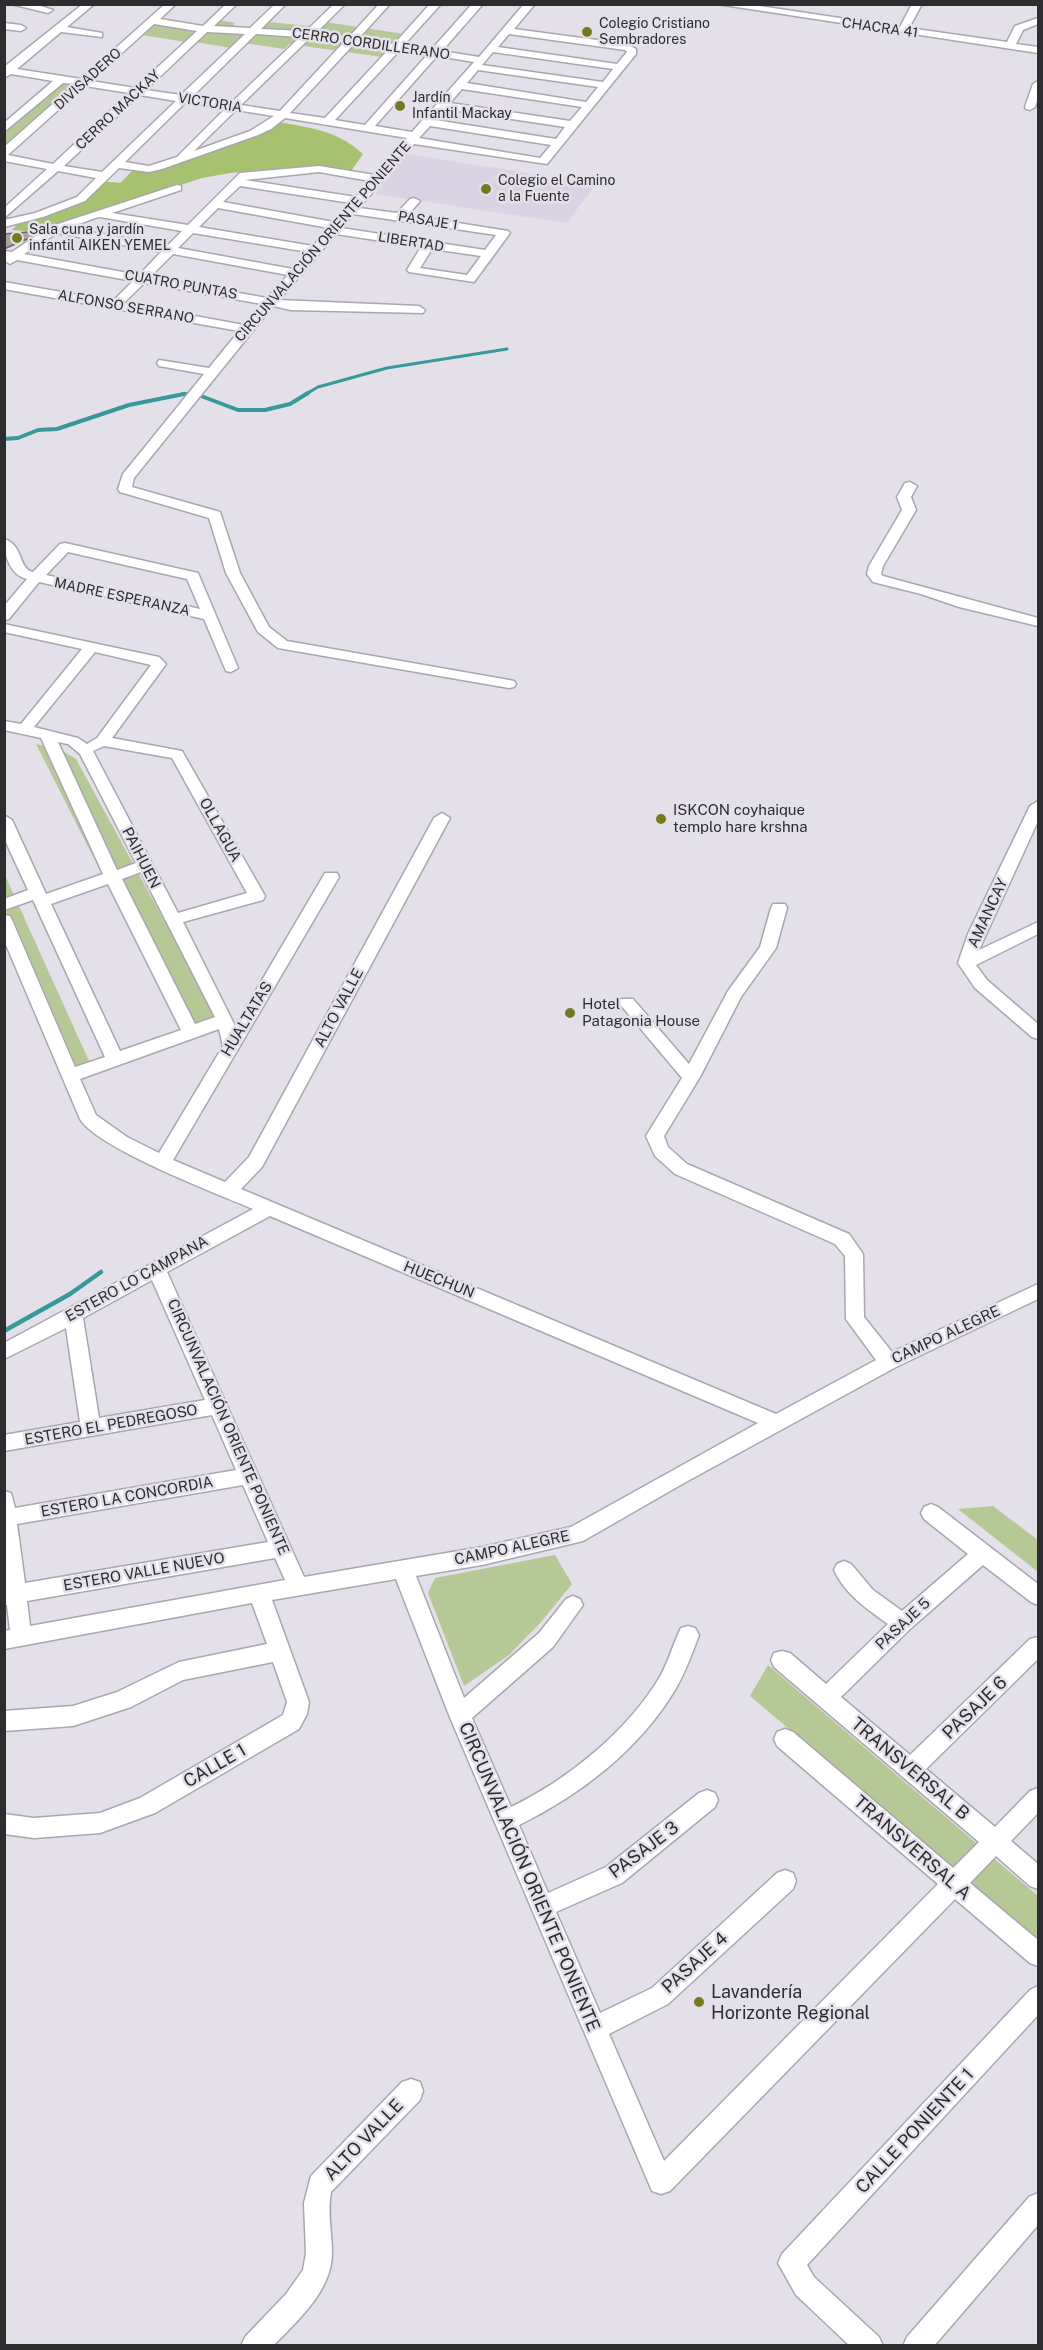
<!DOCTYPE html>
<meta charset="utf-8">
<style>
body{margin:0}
#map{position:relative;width:1043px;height:2350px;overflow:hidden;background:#e4e0ea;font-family:"Public Sans",sans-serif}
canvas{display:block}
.frame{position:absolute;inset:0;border:6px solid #2d2c2f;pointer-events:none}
</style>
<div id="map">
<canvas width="1043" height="2350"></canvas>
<div class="frame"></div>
</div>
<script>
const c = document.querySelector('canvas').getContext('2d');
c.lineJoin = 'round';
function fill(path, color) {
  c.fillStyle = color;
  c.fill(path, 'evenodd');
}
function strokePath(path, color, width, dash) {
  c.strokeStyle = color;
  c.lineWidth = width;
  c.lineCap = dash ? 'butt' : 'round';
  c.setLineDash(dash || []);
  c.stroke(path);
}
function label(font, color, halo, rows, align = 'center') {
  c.font = font + ' "Public Sans",sans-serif';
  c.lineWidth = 5;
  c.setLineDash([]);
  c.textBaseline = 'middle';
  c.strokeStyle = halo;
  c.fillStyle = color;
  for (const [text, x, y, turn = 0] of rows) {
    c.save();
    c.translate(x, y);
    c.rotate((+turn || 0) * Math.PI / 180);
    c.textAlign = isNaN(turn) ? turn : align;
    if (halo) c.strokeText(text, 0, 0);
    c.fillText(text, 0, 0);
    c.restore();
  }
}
fill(new Path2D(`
 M408,154l188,30 -29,39 -192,-29z`), '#dad3e4');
fill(new Path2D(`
 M220,20l15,3 -5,6 30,2 10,-9 49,5 6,-5 79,12 -22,23 -93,-13 -5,5 -47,-7 -6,6 -36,-6z
 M154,24l42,6 -11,12 -43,-7z
 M61,81l18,3 -74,66 -1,-19z
 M36,744l25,6 15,9 144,264 -37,11z
 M4,873l85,188 -24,8 -60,-140z
 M993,1506l45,34v32l-80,-63z
 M555,1555l17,29 -30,37 -33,34 -45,31 -36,-93 7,-15z
 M768,1665l270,231v43l-288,-243z`), '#b6c896');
fill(new Path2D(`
 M278,122c33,6 59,8 85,32l-14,20 -51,-7 -68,6 -28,5 -163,54 -27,-2 9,-9 60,-21 20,-19 19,2 15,-15 14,2z`), '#a6c16f');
strokePath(new Path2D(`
 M182,394h5
 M306,394l12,-7 69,-19 120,-19`), '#38999c', 3);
strokePath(new Path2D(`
 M4,439l14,-1 20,-8 19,-1 72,-24 55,-11 17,2 37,14h27l25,-6 18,-11`), '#38999c', 4);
strokePath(new Path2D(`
 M4,1331l66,-37 31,-22`), '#38999c', 4.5);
const building = new Path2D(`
 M40,231l-13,8 -23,10v-15z`);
fill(building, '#a9a39a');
strokePath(building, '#6e6860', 1.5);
const minor = new Path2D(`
 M11,4h24l18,6 -5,3z
 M83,4l10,1 -26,22 35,6v4l-41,-5 -44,37 64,10 84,-75h11l-16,15 43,7 23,-22h11l-23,22 36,2 25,-24h11l-25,25 45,2 28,-27h11l-28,28 32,5 30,-33h11l-31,34 35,6 36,-40h11l-37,41 28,4 40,-45h11l-41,47 37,6 45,-53h11l-21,25 113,15 9,5v5l-89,110 -133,-20 -55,64 38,5 13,-14 4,-1 6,3 -12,14 100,16 2,2 -36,49 -65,-10 -2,-2 14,-23 -85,-13 -57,66 140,6 6,4 -2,3 -132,-3 -18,-4 -139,172 -2,9 88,25 20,61 29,54 18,14 222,39 5,1 2,3 -2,3 -5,1 -231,-40 -20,-16 -32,-59 -17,-55 -89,-26 -2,-3 5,-15 81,-100 -45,-8 -2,-3 2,-3 50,8 30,-37 -235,-42v-7l109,19 20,-20 -116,-21 -7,4 -6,-4v-9l8,1 37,-25 128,-42 4,1v4l-69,23 76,12 52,-52 79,-7 56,9 32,-37 -122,-20 -14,11 -13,6 -96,34 -13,3 -30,-4 -34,33 -42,16 -39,10v-7l31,-7 42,-16 19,-19 -38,-7 -54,47v-10l43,-39 -43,-8v-14l71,-63 -12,-1 -59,49v-9l49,-42 -42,-7 -7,4v-11zM154,24l43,7 -62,57 -44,-7zM207,32l38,2 -64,61 -35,-5zM256,34l44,3 -69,66 -39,-6zM509,34l116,16 2,2 -10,12 -119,-17zM311,37l33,5 -64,69 -39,-6zM354,44l35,5 -64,69 -35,-5zM399,51l28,4 -62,70 -30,-5zM493,52l120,17 -10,13 -121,-17zM437,56l37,6 -62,70 -37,-6zM478,70l120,17 -12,15 -119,-19zM85,86l44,7 -76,71 -45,-9zM462,89l120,18 -12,14 -120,-18zM140,95l36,6 -74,71 -38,-6zM186,102l39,7 -48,48 -28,9 -24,-4zM445,109l120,18 -9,12 -121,-19zM236,110l38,6 -24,15 -56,20zM430,126l121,19 -11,13 -121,-20zM319,172l51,9 -14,16 -111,-17zM240,186l111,17 -17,19 -111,-20zM218,208l111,20 -16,18 -114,-19zM353,214l143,21 -11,15 -144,-22zM98,217h2l82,14 -15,15 -99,-18zM57,233l104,19 -22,23 -115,-21zM193,233l115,19 -15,17 -115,-21zM432,249l49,7 -14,19 -47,-7zM173,254l115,21 -21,23 -117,-21zM144,283l118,21 -18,21 -120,-22z
 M717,4h29l154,23 12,-23h10l-13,24 98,14 8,-16 23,-8v6l-15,6 -7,14 22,3v6z
 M4,23l17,2 5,3 -5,3 -17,-2z
 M1038,81v17l-3,9 -5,3 -4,-1 -1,-2 8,-23z
 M910,482l7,4 -6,11 5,13 -33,56 -2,8 2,2 155,42v8l-79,-19 -38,-13 -48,-12 -6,-8 2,-8 33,-56 -5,-13 8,-14z
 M4,539c20,6 14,30 29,33l27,-28 5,-1 133,30 40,95 -7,4 -5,-1 -22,-52 -165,-37 -30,37 -5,1v-14l23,-27c-17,-4 -23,-24 -23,-40zM68,552l119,27 13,30 -154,-34z
 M4,624l150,32 5,1 7,7 -54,74 70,13 83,145 -2,4 -80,22 52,104 90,-153h12l2,4 -166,283 52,22 24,-25 185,-339 8,-5 8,5 -188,349 -21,22 535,225 100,-54 -30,-41 -1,-63 -10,-12 -160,-70 -20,-18 -9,-20 36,-58 -63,-75 2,-4h12l56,65 39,-73 32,-44 11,-39 2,-4h12l2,4 -11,40 -35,49 -41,80 -36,59 4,11 19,17 162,70 14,20 1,63 28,35 146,-68v15l-142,68 -212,116 -101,58 -101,24 -66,11 48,122 75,-65 27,-34 7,-3 7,3 3,6 -30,42 -81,71 39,89c57,-27 118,-77 150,-132 8,-15 12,-31 20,-47l7,-2 7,2 4,7c-7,19 -14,38 -24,55 -36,60 -95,105 -156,135l29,68 58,-26 93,-74 8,-3 8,3 3,7 -3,7 -93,76 -66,29 44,101 52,-25 125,-115 8,-3 8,3 3,8 -3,8 -125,115 -59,30 55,127 274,-277 -161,-138 -3,-7 3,-7 8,-3 8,3 160,136 26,-26 -205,-175 -3,-7 3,-7 8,-2 8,2 36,31 62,-60c-21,-15 -43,-30 -54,-54l3,-6 7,-3 7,3 22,26 29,21 66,-57 -44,-35 -3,-6 3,-6 7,-3 7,3 100,77v21l-7,-3 -48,-37 -73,64 -69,68 69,58 120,-116 8,-2v22l-112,110 69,58 35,-36 8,-3v25l-27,28 27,23v25l-8,-3 -34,-30 -26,27 68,57v26l-8,-3 -75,-64 -285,292 -9,3 -9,-3 -203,-476 -53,-136 -124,21 37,102 -2,12 -8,15 -144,84 -55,20 -66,5 -30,-4v-20l30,4 66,-5 40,-15 143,-83 4,-13 -14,-40 -90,18 -52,27 -58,19 -69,5v-20l69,-5 44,-14 62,-30 88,-18 -15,-41 -248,46v-18l6,-1 -3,-25h-3v-114l7,2 4,15 221,-38 -24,-55 -208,36v-16l76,-13 -14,-94 -62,31v-16l249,-134c-35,-15 -156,-61 -173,-90l-76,-179v-25l6,1 2,4 63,147 30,-10 -72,-157 -29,10v-11l24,-9 -24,-52v-23l8,5 34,74 57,-20 -62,-136 -37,-8v-9l17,3 61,-75 -78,-17zM95,652l56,13 -54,73 -10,6 -9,-6 -44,-11zM58,742l10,2 12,10 56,109 -19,7zM104,746l68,12 75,135 -69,20 -85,-162zM141,872l74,145 -20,7 -73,-145zM108,884l73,146 -61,21 -69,-147zM219,1029l4,17 -64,107 -32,-16 -31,-22 -16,-36zM270,1216l488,207 -187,104 -89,20 -178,30 -137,-305zM152,1280l53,120 -106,18 -16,-100zM243,1485l25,57 -243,41 -8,-59zM275,1558l10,22 -255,46 -3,-25z
 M1038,801v20l-59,129 59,-28v12l-62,31 11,15 51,44v15l-6,-2 -57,-49 -17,-25 10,-29 62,-128z
 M1038,1986v29l-231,250 7,12 65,60 4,9h-33l-54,-51 -18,-32 4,-9 248,-264z
 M411,2079l9,3 3,9 -3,9 -89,92c-4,21 1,40 1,61 0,38 -35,68 -59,93h-32l4,-9 41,-43 17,-24 3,-17 -2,-50 7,-27 91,-94z
 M1038,2193v32l-104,121h-31l4,-9 122,-140z`);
strokePath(minor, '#aaa6b0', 3);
fill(minor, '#fff');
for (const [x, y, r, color] of [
 [587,32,6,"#777920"],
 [400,106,6,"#777920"],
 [486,189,6,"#777920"],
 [17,238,6,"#777920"],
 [661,819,6,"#777920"],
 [570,1013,6,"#777920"],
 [699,2002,6,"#777920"]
]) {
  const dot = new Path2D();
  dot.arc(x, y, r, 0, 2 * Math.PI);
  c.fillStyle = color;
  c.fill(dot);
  strokePath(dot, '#e4e0ea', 2);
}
label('14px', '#2d2c2f', '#e4e0ea', [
 ["Colegio Cristiano",599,24],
 ["Sembradores",599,40],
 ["Jardín",412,98],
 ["Infantil Mackay",412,114],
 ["Colegio el Camino",498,181],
 ["a la Fuente",498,197],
 ["Sala cuna y jardín",29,230],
 ["infantil AIKEN YEMEL",29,246]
], 'left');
label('14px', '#2d2c2f', '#e4e0ea', [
 ["CHACRA 41",880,28,8],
 ["CERRO CORDILLERANO",371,44,8],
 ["DIVISADERO",88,79,-42],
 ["VICTORIA",210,103,9],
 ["CERRO MACKAY",118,110,-43],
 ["PASAJE 1",428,221,9],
 ["CIRCUNVALACIÓN ORIENTE PONIENTE",323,242,-49],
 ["LIBERTAD",411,242,9],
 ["CUATRO PUNTAS",181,285,10],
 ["ALFONSO SERRANO",126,307,10],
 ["MADRE ESPERANZA",122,597,12]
]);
label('15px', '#2d2c2f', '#e4e0ea', [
 ["ISKCON coyhaique",673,810],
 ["templo hare krshna",673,827],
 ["Hotel",582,1004],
 ["Patagonia House",582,1021]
], 'left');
label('15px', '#2d2c2f', '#e4e0ea', [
 ["OLLAGUA",220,830,61],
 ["PAIHUEN",141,858,63],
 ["AMANCAY",988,913,-65],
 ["ALTO VALLE",339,1008,-62],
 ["HUALTATAS",247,1019,-59],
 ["ESTERO LO CAMPANA",137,1279,-29],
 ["HUECHUN",439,1280,22],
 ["CAMPO ALEGRE",946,1335,-25],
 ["ESTERO EL PEDREGOSO",111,1425,-10],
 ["CIRCUNVALACIÓN ORIENTE PONIENTE",228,1427,66],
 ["ESTERO LA CONCORDIA",127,1497,-10],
 ["CAMPO ALEGRE",512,1548,-12],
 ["ESTERO VALLE NUEVO",144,1572,-10],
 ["PASAJE 5",903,1624,-43]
]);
label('18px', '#2d2c2f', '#e4e0ea', [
 ["PASAJE 6",975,1708,-44],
 ["CALLE 1",215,1766,-30],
 ["TRANSVERSAL B",910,1769,40],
 ["TRANSVERSAL A",912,1848,41],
 ["PASAJE 3",644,1850,-37],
 ["CIRCUNVALACIÓN ORIENTE PONIENTE",529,1877,67],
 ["PASAJE 4",695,1963,-42],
 ["CALLE PONIENTE 1",915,2131,-47],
 ["ALTO VALLE",364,2140,-46]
]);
label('18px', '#2d2c2f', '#e4e0ea', [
 ["Lavandería",711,1992],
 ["Horizonte Regional",711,2013]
], 'left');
</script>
